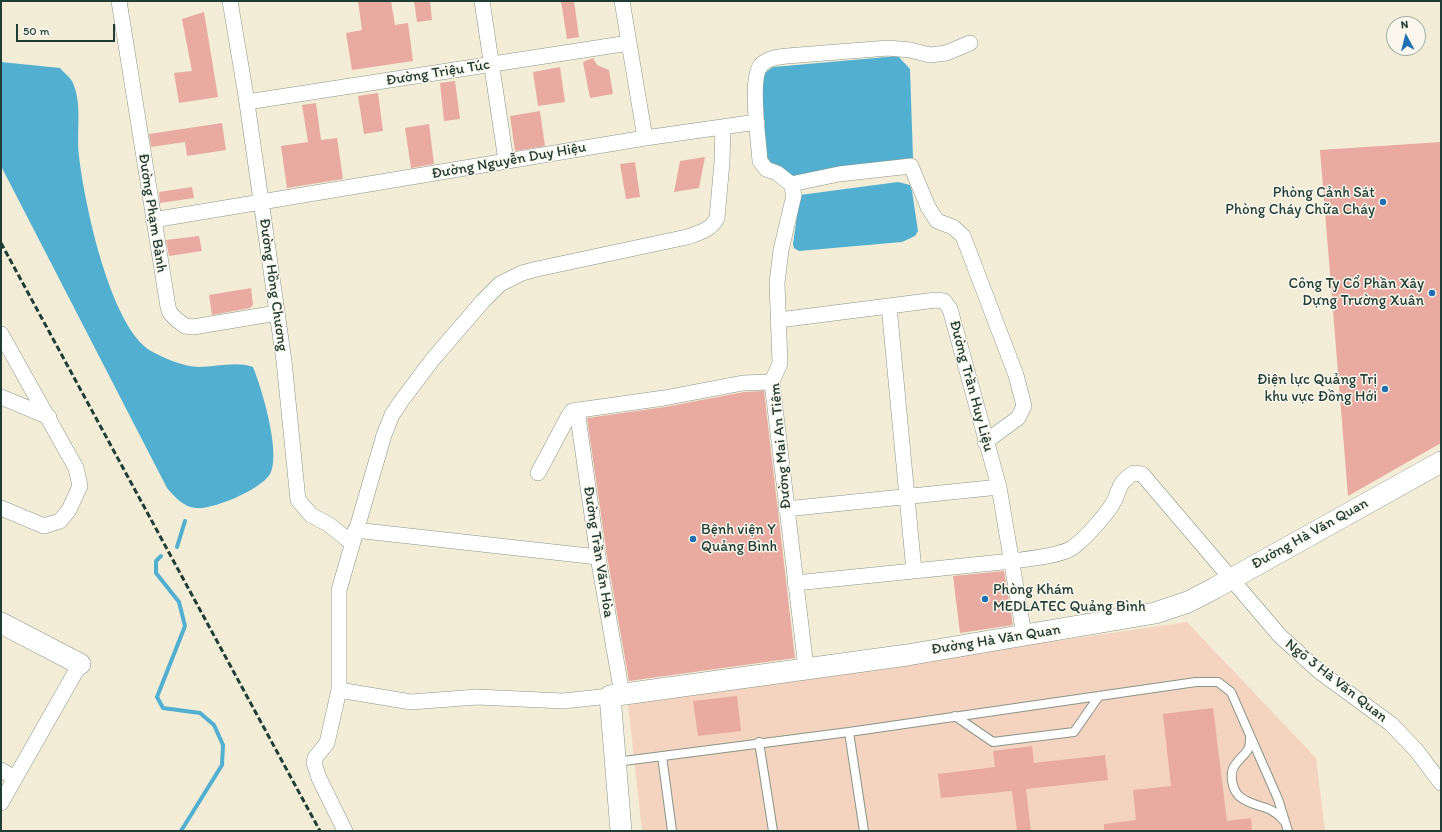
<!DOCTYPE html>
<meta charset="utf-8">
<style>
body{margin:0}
#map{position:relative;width:1442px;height:832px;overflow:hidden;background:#f3edd8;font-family:Itim,sans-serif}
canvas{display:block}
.frame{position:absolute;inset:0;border:2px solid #1f3d34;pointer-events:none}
.north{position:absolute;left:1386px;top:16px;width:40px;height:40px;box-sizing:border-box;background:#fbf7ec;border:1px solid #a3ada2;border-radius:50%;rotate:353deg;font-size:11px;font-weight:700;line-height:16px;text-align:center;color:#1f3d34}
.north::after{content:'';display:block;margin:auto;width:14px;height:18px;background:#1f6fb2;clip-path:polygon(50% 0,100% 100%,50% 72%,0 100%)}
.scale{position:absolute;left:16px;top:24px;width:99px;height:18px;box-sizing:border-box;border:2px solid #1f3d34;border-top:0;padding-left:5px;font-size:12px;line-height:14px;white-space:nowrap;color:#1f3d34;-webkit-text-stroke:3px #fbf7ec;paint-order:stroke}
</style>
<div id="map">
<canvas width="1442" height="832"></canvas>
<div class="frame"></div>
<div class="north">N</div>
<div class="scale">50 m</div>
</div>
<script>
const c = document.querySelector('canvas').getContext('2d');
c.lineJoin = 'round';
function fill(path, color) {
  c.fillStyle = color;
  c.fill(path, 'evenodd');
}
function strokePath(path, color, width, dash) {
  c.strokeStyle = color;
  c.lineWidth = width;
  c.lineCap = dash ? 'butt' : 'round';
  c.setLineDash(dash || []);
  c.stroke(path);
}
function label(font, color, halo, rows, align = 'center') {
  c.font = font + ' Itim,sans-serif';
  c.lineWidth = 3;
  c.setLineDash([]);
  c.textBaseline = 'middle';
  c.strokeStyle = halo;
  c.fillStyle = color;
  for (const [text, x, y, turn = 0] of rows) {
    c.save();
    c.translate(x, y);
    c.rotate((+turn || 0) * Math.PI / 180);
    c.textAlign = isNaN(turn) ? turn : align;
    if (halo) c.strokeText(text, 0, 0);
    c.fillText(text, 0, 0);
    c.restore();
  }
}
fill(new Path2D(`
 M1187,622l129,136 9,73h-683l-14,-128z`), '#f4d3c0');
fill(new Path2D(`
 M898,56l12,13 3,89 -125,19 -24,-14 -2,-84 4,-7 7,-5z
 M1,62l59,6c3,4 9,8 12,13 11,22 4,51 7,75 5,45 31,171 72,195 13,7 33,16 48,16 18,0 37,-6 54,0 9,22 27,83 18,105 -6,16 -58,38 -75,36 -13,-1 -21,-11 -29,-20l-166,-322z
 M898,182l12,3 2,6 6,40 -3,5 -13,6 -103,9 -5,-3 -1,-4 7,-49z`), '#52afd0');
strokePath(new Path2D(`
 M177,547l8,-26
 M161,556l-5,5v12l23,29 6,24 -28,71 6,11 37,5 14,12 9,20 -1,20 -41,66`), '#52afd0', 4);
fill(new Path2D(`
 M358,1h33l4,24 13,-2 5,38 -61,9 -6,-37 16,-3z
 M414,1h16l2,19 -15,2z
 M561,1h13l5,36 -12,2z
 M204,12l14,85 -39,6 -5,-30 18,-2 -10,-52z
 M593,58l4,7 12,5 4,24 -23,4 -7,-36z
 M560,67l5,35 -27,4 -5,-34z
 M455,81l5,38 -16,2 -4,-38z
 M378,93l5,38 -19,3 -6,-38z
 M316,103l5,37 16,-2 6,41 -56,9 -6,-42 27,-4 -6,-37z
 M540,111l5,35 -30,5 -5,-35z
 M222,123l4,27 -39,6 -2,-14 -34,5 -2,-13z
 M429,124l5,40 -23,4 -6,-40z
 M1441,142v301l-93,53 -28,-346z
 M705,157l-6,31 -25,4 6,-31z
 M635,162l5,35 -14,2 -6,-35z
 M192,187l2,11 -34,5 -1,-11z
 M199,236l3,15 -33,5 -3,-16z
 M251,288l2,17 -3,3 -38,7 -3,-20z
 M764,391l31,267 -166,23 -22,-125 -20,-138 78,-11 79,-15z
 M1004,571l9,54 -53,8 -7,-57z
 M737,696l4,35 -43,5 -5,-35z
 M1213,708l14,113 24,-3 1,13h-148v-7l32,-4 -3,-30 38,-4 -8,-72z
 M1032,746l2,17 71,-8 3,25 -82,9 5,42h-14l-5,-40 -71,7 -3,-24 57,-7 -2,-16z`), '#e8aaa1');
const lane = new Path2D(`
 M955,716l38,26 81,-10 25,-36
 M849,732l15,99
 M1250,736c1,18 -7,17 -15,29 -6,8 -3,24 4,31 15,13 31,7 45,25
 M759,742l14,89
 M662,756l10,75
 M616,762l233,-30 347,-50h22l13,10 47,107 10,32`);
const street = new Path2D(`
 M119,1l49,306 2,6 7,7 8,6 8,1 84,-14
 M230,1l16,95 38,265 14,139 13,15 17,9 24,19
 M482,1l24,160
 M622,1l23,137
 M247,102l382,-59
 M791,184l48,-10 72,-8 17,41 9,14 16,6 10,9 53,139 8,31 -6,12 -33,24
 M153,220l492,-82 112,-16
 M889,306l25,265
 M779,320l157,-20 8,1 6,8 49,178 25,148
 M1,334l75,134 4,18 -11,24 -9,11 -16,5 -43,-18
 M1,397l48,20
 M577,410l21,147 24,137
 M538,473l31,-58 3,-4 92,-13 79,-15 29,-1
 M786,509l213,-22
 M355,530l243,27
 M795,583l217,-22c15,-2 48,-5 60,-13 13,-9 31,-30 40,-43 9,-15 4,-21 22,-32l8,1 138,162 40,36 71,52 25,26 25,33
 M806,668l-34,-286 8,-19 -3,-80 4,-33 13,-55 -3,-11 -14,-11 -11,-4 -6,-8c-1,-19 -11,-82 1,-96 7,-7 17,-8 26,-9l101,-8 22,2 20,5 16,-2 24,-10
 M339,690l72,12 66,-5 86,4 47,-5
 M1,770l14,8
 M1,803l79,-139
 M345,831l-26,-53 -5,-15 1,-5 12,-15 12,-53v-100l45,-155 8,-20 10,-15 31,-41 50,-58 17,-17 22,-11 15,-4 150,-32c12,-4 24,-7 30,-19l5,-56 1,-34`);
const secondary = new Path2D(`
 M1,623l79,41
 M621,831l-11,-135 297,-41 248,-42 33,-11 27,-14 226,-126`);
strokePath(lane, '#899586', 10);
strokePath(street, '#899586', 16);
strokePath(secondary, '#899586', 22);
strokePath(lane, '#fff', 8);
strokePath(street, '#fff', 15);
strokePath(secondary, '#fff', 21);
strokePath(new Path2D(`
 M1,243l319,588`), '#1f3d34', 3, [6, 3]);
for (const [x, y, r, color] of [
 [1383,202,4,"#1f6fb2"],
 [1432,293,4,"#1f6fb2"],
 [1385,389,4,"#1f6fb2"],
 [693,539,4,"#1f6fb2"],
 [985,599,4,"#1f6fb2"]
]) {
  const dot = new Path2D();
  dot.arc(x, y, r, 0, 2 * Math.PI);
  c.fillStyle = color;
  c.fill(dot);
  strokePath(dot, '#fbf7ec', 1.5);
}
label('15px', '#1f3d34', '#fbf7ec', [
 ["Đường Triệu Túc",438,73,-9],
 ["Đường Nguyễn Duy Hiệu",509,161,-10],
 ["Đường Phạm Bành",152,213,81],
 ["Đường Hồng Chương",273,285,82],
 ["Đường Trần Huy Liệu",971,386,75],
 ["Đường Mai An Tiêm",781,446,-95],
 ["Đường Hà Văn Quan",1310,534,-29],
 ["Đường Trần Văn Hòa",598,552,81],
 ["Đường Hà Văn Quan",996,640,-9],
 ["Ngõ 3 Hà Văn Quan",1336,681,38]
]);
label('15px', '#1f3d34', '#fbf7ec', [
 ["Phòng Cảnh Sát",1375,193],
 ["Phòng Cháy Chữa Cháy",1375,210],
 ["Công Ty Cổ Phần Xây",1424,284],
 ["Dựng Trường Xuân",1424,301],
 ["Điện lực Quảng Trị",1377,380],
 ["khu vực Đồng Hới",1377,397],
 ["Bệnh viện Y",701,530,"left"],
 ["Quảng Bình",701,547,"left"],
 ["Phòng Khám",993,590,"left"],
 ["MEDLATEC Quảng Bình",993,607,"left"]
], 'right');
</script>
